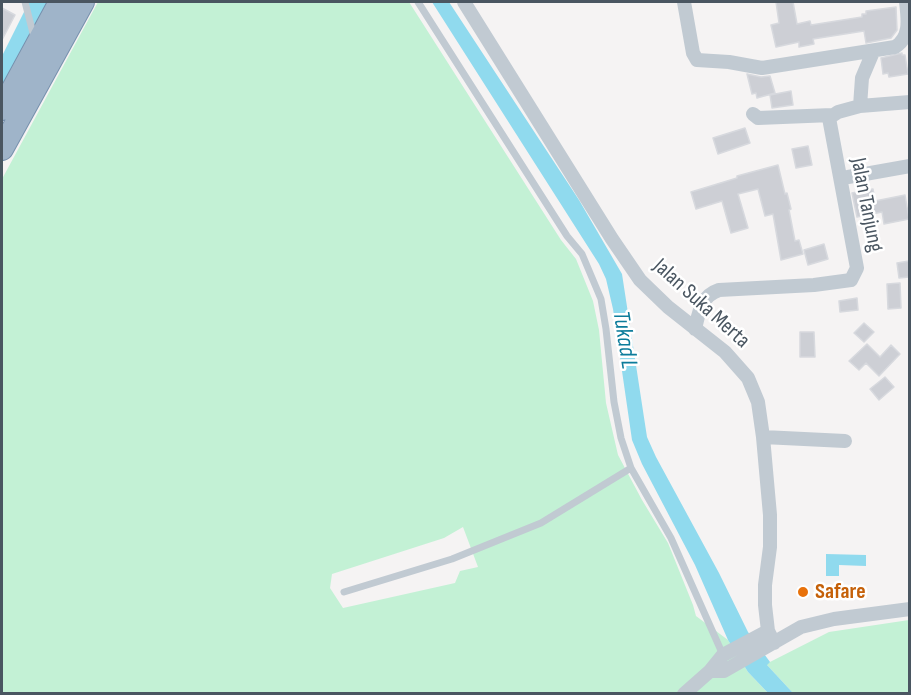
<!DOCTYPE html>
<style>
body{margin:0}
#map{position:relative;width:911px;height:695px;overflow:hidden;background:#f5f3f3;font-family:"Sofia Sans Condensed",sans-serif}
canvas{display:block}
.frame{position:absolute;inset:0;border:3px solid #4a5661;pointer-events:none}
</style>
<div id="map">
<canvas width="911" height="695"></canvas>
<div class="frame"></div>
</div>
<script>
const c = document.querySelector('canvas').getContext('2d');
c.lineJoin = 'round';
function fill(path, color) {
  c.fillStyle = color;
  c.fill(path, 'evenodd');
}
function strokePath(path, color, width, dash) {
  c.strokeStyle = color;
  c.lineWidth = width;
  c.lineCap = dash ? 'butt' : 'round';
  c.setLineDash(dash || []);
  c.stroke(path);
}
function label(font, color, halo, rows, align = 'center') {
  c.font = font + ' "Sofia Sans Condensed",sans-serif';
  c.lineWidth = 5;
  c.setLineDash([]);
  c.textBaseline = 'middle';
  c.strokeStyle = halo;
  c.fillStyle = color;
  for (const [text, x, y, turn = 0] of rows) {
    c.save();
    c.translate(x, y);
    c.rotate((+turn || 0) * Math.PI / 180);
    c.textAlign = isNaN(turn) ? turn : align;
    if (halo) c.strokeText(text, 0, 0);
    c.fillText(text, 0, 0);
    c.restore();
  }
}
fill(new Path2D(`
 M98,2h311l152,238 15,19 17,42 6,29 7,73 12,52 24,45 26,43 25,62 3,11 32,24 20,32 20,21 -766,1v-515zM463,527l15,40 -18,4 -5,12 -112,25 -13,-20 2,-14 112,-36z
 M909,620v73h-116l-27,-29 63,-32z`), '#c3f1d5');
fill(new Path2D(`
 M29,2h19l-46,86v-32z
 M432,2h17l130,198 43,74 25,163 9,20 63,116 29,59 22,30 -3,3 26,28h-25l-20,-21 -20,-32 -33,-75 -53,-101 -10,-24 -19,-131 -7,-30 -7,-15z
 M826,554l40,1v11l-27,-1v11h-13z`), '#90daee');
const building = new Path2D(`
 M776,2h17l4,22 13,-3 1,4 51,-8v-3h4v-3l30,-4 1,23 -6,8 -25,5 -2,-12 -51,8 1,5 -15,3v-5l-23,5 -5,-22 8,-2z
 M2,8l13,7 -13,25z
 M902,53v2h3l3,19 -19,3 -1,-4 -5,1 -2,-16z
 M747,74l14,3 9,-1 5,17 -18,5 -1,-5 -4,1z
 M791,91l2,14 -21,3 -2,-13z
 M745,128l5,15 -32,11 -5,-16z
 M808,146l4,19 -16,3 -4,-19z
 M778,165l7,29 2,-1 4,16 -2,1 6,31 4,-1 4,14 -22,6 -8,-46 -8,2 -7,-27 -20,5 10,34 -17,5 -9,-32 -26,8 -5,-17 46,-14v-2z
 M873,189l2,12 30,-6 4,24 -25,5 -2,-12 -25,5 -5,-24z
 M824,244l4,15 -20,6 -4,-15z
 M909,261v16l-10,1 -2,-15z
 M900,283l1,25 -13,1 -1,-25z
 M857,298l1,12 -18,2 -1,-11z
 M864,323l10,9 -10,10 -10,-9z
 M800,332h14l1,25h-15z
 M867,344l13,13 11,-12 9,9 -21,22 -13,-13 -7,7 -10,-9z
 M885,377l9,10 -15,13 -9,-11z`);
fill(building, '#cdcfd5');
strokePath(building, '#d7d9de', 1.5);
const trunk = new Path2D(`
 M2,109l58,-107
 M2,149l81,-147`);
strokePath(trunk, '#7690ad', 24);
strokePath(new Path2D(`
 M25,2l9,35
 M418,2l149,234 15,18 19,45 5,30 8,73 7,36 10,30 40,70 52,117
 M344,592l108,-33 89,-36 90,-55`), '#c1cad2', 7);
strokePath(new Path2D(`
 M464,2l148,237 28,41 28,27 57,45 23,26 10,24 5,35 7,78v32l-5,38v20l3,26 6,12
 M684,2l9,51 4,7 32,2 33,6 133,-21c16,-10 13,-28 11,-45
 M860,106l50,-4
 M753,114l5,4 74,-3
 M848,177l62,-11
 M695,329c4,-17 6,-33 24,-39l95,-5 37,-5 6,-12 -28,-150 9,-6 22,-6 2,-28 11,-26
 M763,437l82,4
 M710,671h14l77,-44 33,-8 76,-10
 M684,694l26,-23 13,-16 45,-24`), '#c1cad2', 14);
strokePath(trunk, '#9fb4c9', 22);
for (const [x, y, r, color] of [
 [803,592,6,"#e8710a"]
]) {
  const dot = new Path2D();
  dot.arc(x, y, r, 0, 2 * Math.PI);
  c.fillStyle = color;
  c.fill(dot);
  strokePath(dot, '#fff', 2);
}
label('22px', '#4a5661', '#fff', [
 ["Jalan Tanjung",866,205,79],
 ["Jalan Suka Merta",701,304,42]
]);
label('bold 22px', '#c56008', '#fff', [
 ["Safare",815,592]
], 'left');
label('italic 24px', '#0c7c9b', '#fff', [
 ["Tukad L",624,340,81]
]);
</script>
